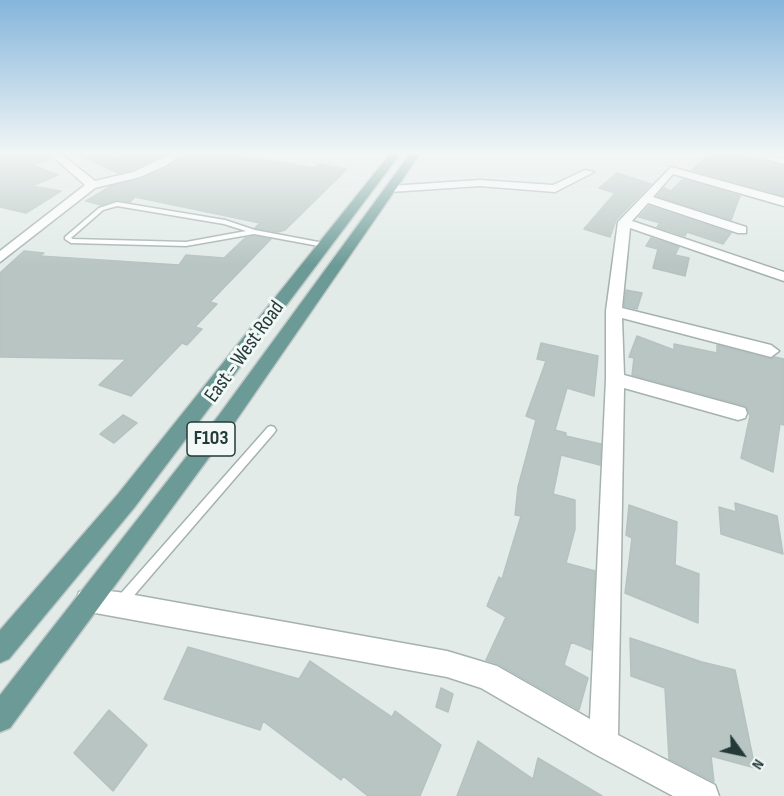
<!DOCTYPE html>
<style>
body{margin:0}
#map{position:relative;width:784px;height:796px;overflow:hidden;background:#e2ebe8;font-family:"Sofia Sans Condensed",sans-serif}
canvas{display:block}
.north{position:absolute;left:712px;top:724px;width:60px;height:60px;-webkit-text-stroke:4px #f2f8f6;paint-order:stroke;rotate:123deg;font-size:16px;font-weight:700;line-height:24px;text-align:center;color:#243a38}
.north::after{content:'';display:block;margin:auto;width:21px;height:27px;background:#243a38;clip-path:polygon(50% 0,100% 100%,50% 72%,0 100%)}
</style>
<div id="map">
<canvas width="784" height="796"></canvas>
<div class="north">N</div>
</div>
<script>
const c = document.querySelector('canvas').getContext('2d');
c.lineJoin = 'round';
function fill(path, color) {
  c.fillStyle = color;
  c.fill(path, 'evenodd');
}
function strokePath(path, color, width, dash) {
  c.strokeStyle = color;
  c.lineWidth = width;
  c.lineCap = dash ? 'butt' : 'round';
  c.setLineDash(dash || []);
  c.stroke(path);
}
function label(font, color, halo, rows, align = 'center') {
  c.font = font + ' "Sofia Sans Condensed",sans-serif';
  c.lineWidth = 6;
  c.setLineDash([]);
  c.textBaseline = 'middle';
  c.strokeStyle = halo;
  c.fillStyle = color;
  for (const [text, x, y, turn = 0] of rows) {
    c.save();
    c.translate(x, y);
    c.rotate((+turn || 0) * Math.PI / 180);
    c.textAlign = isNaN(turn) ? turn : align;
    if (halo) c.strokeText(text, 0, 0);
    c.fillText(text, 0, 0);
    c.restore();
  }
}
const building = new Path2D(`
 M0,154h48l4,4 -19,7 25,10 -26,11 29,5 -35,22 -26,-6z
 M77,154h37l1,4 13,-4h39l-35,16 -14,3z
 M184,154h47l84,14 4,-4 28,5 -62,61 -7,2 -23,-4 5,-5 -125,-26 -5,5 -14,-2 -15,5 -15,-4 25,-15 30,-7 25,-11z
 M709,154h37l-1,2 39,10v30l-92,-26z
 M617,173l34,11 -35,36 -6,17 -26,-8 31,-36 -16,-5z
 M683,179l57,17 -9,24 -74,-24 7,-8 7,3z
 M649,206l82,27 -8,11 -36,-12 -2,4 -28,-9 3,-4 -21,-6z
 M254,236l17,3 -61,63 7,2 -22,23 7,2 -15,16 -5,-2 -51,53 -32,-11 27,-26 -126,-2v-84l24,-22 20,2 -4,3 139,9 7,-10 38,3 21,-20z
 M651,238l28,9 -4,8 14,3 -4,18 -32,-8 5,-19 -12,-3z
 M626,290l16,3 -5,16 -13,-3z
 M637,336l37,14v-6l43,9v-8l53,14 5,-2 9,2v66l-4,-1 -7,48 -32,-14 9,-42 -4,-10 -114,-31 2,-17 -5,-1z
 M541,343l57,13 -4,40 -27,-8 -12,42 11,3v3l35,8 -1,21 -39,-10 -8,39 22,6v29l-9,34 29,8 -4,79 -20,-8 -7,23 24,13 -9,32 -81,-46 -12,-4 20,-43 -19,-11 12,-29 3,2 19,-63 -6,-1 3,-28 18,-67 -10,-4 20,-55 -9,-2z
 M123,415l14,8 -23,20 -14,-9z
 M735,503l42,13 6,38 -62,-20 -2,-27 17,5z
 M629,505l48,17 -2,43 24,9 -1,49 -73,-30 7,-55 -6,-3z
 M630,638l72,24 33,8 20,98 -44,-12 3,26 -45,-23 -4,-71 -34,-12z
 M188,647l111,32 11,-18 82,56 3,-6 46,34 -21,51h-52l-25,-20 -2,4 -78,-59 -3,9 -96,-31z
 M441,688l12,6 -5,18 -12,-5z
 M109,710l38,35 -34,46 -39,-38z
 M478,741l55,38 5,-21 64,38h-145z`);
fill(building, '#b8c5c2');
strokePath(building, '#b5c3c0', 1.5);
const lane = new Path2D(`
 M117,202l108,18 30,10 69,13 3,2 -3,2 -70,-13 -68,12 -115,-3 -6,-4v-2l34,-29zM117,206l107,18 22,7 -60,11 -113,-3 -2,-1 32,-28z
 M271,426l3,1 2,3 -2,3 -150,174 -4,2 -4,-2 -2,-4 2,-4 152,-172z`);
const street = new Path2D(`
 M50,154h11l34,27 38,-9 38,-18h11l-17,12 -25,11 -45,11 -95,74v-11l85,-66z
 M750,154h16l18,4v6z
 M671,167l113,31v8l-111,-32 -20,23 93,30v6h-8l-90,-30 -16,18 152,51v9l-154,-53 -8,80 149,37 8,6 -8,6 -149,-39 2,57 114,31 7,2 2,5 -2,5 -7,2 -114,-32 -6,347 97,50 4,11h-46l-80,-43 -112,-65 -34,-11 -368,-67 -3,-9 3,-9 9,-3 30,3 329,59 50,15 93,53 16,-340v-68l12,-89z
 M585,170l9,2 -39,20 -75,-6 -90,6 -6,-3 6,-3 90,-6 73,5z`);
const primary = new Path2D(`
 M390,154h10l-266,354 -125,151 -9,4v-33l118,-136z
 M410,154h10l-187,271 -223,303 -10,4v-37l219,-280z`);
strokePath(lane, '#a5b2b0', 3);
strokePath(street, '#a5b2b0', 3);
strokePath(primary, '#c2c8c7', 3);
fill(lane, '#fff');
fill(street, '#fff');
fill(primary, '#6c9b97');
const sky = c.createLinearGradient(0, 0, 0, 265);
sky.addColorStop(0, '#85b5dc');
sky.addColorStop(0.58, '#f2f6f5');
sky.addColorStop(1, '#f2f6f500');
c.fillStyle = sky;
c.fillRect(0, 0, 784, 265);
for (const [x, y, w] of [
 [211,439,48]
]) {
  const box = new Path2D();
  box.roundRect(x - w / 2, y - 17, w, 34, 4.5);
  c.fillStyle = '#f2f8f6';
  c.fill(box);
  strokePath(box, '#243a38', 1.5);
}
label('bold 20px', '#243a38', null, [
 ["F103",211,439]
]);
label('21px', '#243a38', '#f2f8f6', [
 ["East - West Road",245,352,-54]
]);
</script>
